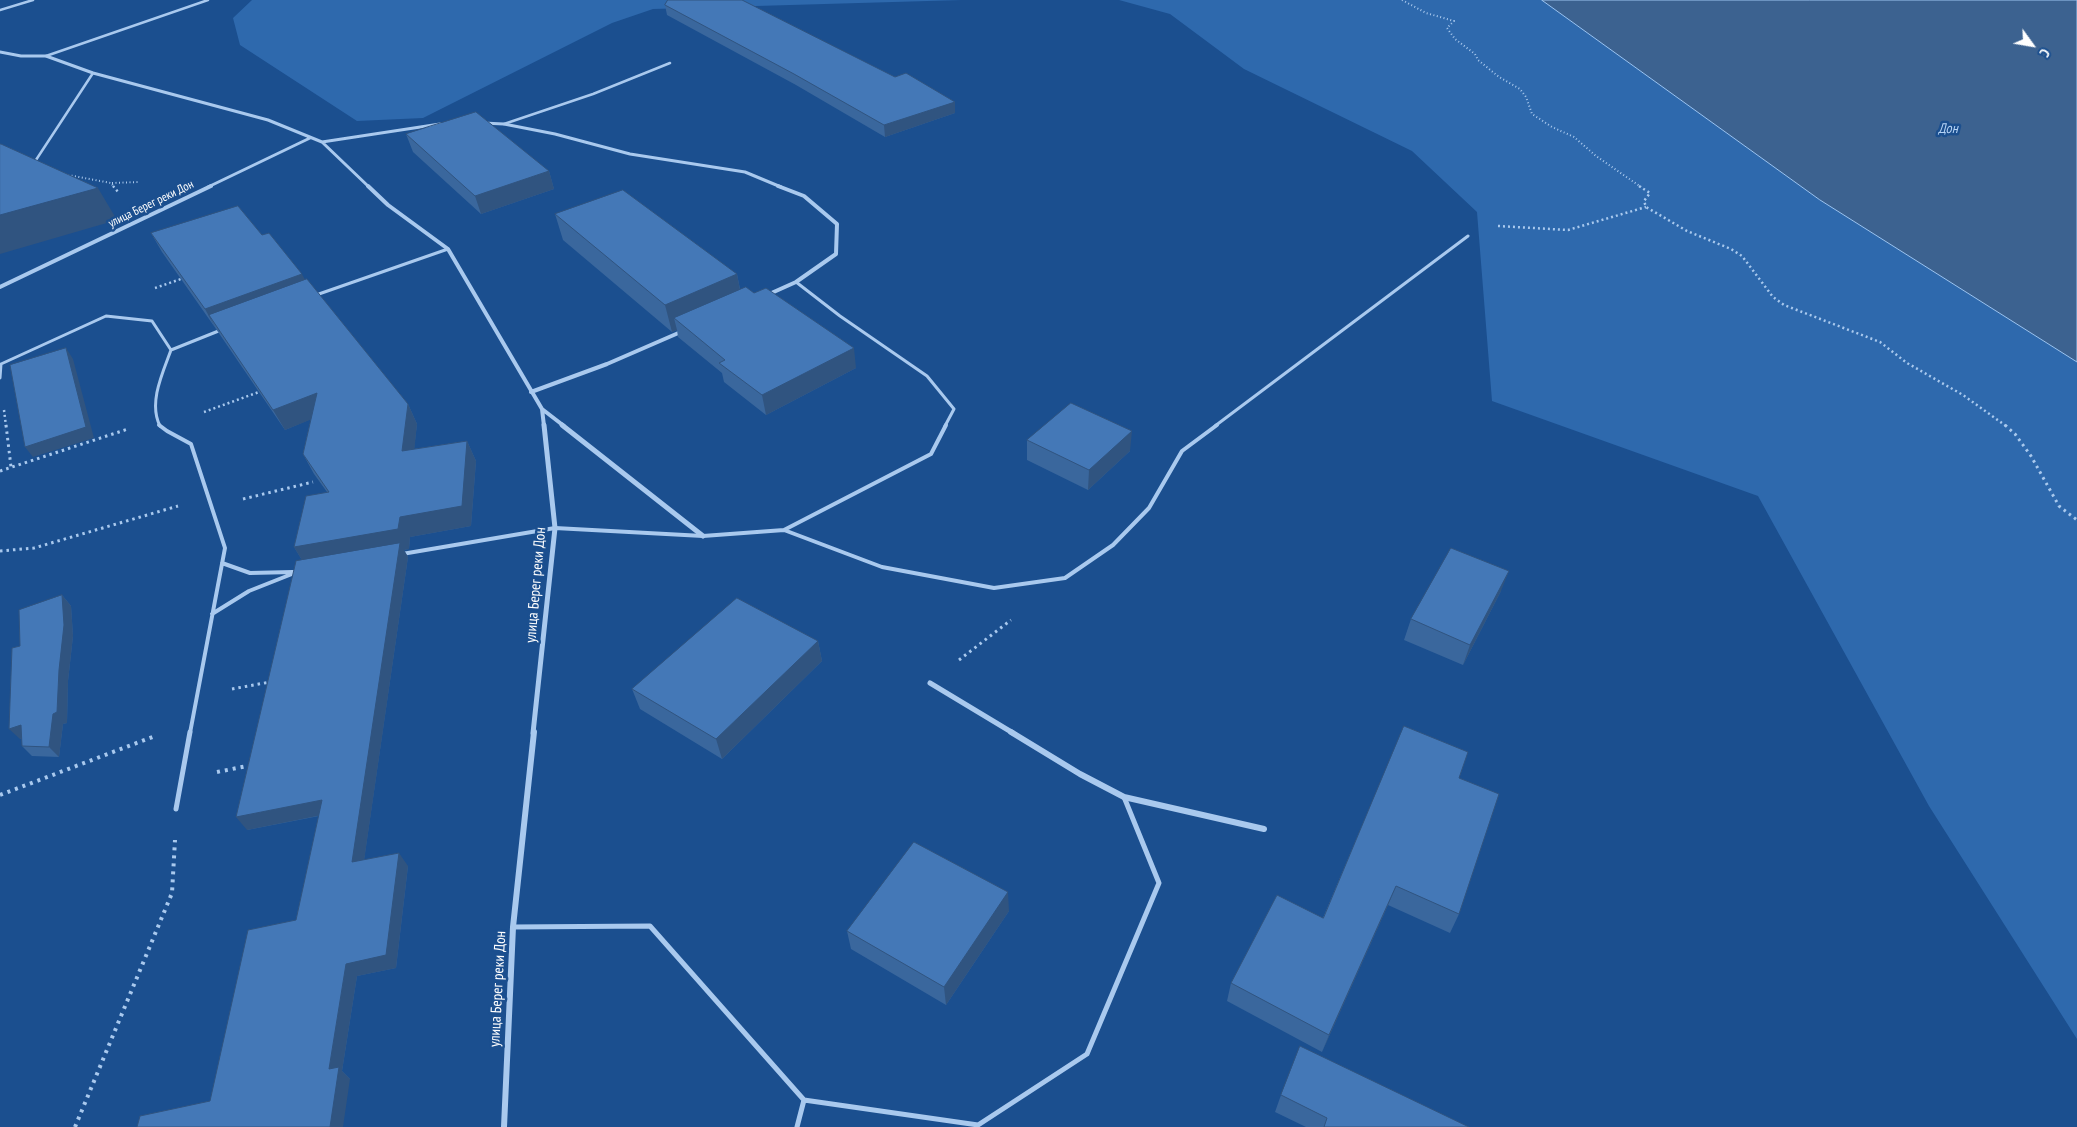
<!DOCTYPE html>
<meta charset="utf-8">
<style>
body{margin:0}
#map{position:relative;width:2077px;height:1127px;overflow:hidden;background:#1b4f8f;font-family:"PT Sans Narrow",sans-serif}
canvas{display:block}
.north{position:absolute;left:2007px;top:20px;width:50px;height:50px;-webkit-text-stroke:4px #1b4f8f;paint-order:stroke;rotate:122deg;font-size:14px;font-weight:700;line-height:20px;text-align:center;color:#fff}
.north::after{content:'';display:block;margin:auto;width:18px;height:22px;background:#fff;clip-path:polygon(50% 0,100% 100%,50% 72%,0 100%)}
</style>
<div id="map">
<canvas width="2077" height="1127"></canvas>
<div class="north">С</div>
</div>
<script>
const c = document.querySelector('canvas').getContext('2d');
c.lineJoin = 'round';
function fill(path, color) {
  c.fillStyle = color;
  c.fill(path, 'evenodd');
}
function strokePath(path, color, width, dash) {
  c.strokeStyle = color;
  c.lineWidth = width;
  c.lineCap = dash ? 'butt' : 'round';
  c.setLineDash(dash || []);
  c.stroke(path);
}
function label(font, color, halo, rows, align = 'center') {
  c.font = font + ' "PT Sans Narrow",sans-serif';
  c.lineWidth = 5;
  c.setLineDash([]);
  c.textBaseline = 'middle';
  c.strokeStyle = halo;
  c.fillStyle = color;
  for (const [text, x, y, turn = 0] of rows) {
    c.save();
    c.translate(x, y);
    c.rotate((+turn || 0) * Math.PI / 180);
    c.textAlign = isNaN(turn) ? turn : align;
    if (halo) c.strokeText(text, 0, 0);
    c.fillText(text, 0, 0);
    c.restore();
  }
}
fill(new Path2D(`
 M252,0h710l-309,9 -41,14 -189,95 -66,3 -117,-76 -7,-27z
 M1119,0h423l278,200 257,162v677l-148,-233 -171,-310 -266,-95 -15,-189 -65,-61 -168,-82 -74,-55z`), '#2e69ad');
const water = new Path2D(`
 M1542,0h535v362l-257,-162z`);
fill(water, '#3c6290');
strokePath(water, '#9cc4f0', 1);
strokePath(new Path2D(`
 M1402,0l24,13 28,8 -7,7 8,11 20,15 3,6 21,17 21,12 6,8 6,17 20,13 22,10 22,19 45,31
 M68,175l43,8 3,4
 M112,183l28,-1`), '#a9c9ee', 2, [1, 2.5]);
strokePath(new Path2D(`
 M113,186l6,7
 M1639,186l11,7 -6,8 2,6 41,24 44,18 11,7 31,41 11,8 96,37 27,21 56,32 43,31
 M1498,226l70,4 78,-23
 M155,288l26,-9
 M4,410l2,16
 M204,412l55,-20`), '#a9c9ee', 2.5, [2, 3]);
strokePath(new Path2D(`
 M6,425l5,42
 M2005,425l10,9 16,22 28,50 18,14
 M0,471l128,-42
 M243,499l70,-17
 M0,551l34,-3 144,-42
 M959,660l52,-40
 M232,689l38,-7`), '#a9c9ee', 3, [2.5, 4]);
strokePath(new Path2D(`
 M217,772l35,-7
 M0,795l155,-59
 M75,1127l97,-234 3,-53`), '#a9c9ee', 4, [3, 5]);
strokePath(new Path2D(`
 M0,10l33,-10
 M46,56l162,-56
 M504,124l89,-30 77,-31
 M34,163l59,-90`), '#a9c9ee', 2.5);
strokePath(new Path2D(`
 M796,282l44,34 87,60 27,33 -9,17
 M316,295l132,-46
 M171,350l50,-20
 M0,378l1,-14 105,-48 46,5 19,29c-8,22 -23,53 -11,76
 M1215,426l253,-190`), '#a9c9ee', 3);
strokePath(new Path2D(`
 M159,425l8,6 24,13 34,104 -35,185
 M784,530l98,37 112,21 71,-10 48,-33 36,-37 33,-57 35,-26
 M402,554l153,-26 148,8 81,-6 147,-76 15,-29
 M222,563l28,10 43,-1
 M212,614l37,-23 48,-19`), '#a9c9ee', 4);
strokePath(new Path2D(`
 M176,809l14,-77
 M513,927l137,-1 154,174
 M797,1127l7,-27 174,25 109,-71 72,-171 -35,-86`), '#a9c9ee', 5);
strokePath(new Path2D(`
 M0,52l21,4h25l47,17 175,47 54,22 47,45
 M483,123l21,1 51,10 75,20 115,18 36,15
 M322,142l118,-18
 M208,187l102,-49`), '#a9c9ee', 3);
strokePath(new Path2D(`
 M368,186l20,19 60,44 94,160 2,17
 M0,287l211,-101
 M767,295l29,-13 40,-28 1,-30 -33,-28 -26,-10
 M531,392l76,-28 76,-33
 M542,409l22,17`), '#a9c9ee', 4);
strokePath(new Path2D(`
 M562,425l141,111
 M930,683l83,50
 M533,733l22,-205 -11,-103`), '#a9c9ee', 5);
strokePath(new Path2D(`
 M1011,732l69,42 44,23 140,32
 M504,1127l9,-200 21,-195`), '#a9c9ee', 6);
fill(new Path2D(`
 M665,5l290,108 -70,24 -89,-52 -129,-70z
 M406,134l143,37 5,18 -73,25 -68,-62z
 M555,214l182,60 3,15 116,79 -90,47 -42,-33 -2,-9 -44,-36 -1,-7 -5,2 -109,-92z
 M151,233l111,2 43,45 103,124 9,20 -3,25 53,-8 9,20 -5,65 -61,11 -1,12 -5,1 4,7 -44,303 44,6 -12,102 -39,8 -15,95 8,8 -140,22 86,-181 23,-104 -72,14 55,-270 -8,-13 33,-55 -13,-18 -11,-20 8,-35 -26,11 -69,-101 -54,-77z
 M1027,440l103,11 -42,39 -61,-30z
 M1501,591l-38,74 -59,-25 7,-21z
 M62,595l9,11 2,30 -5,45 -1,42 -4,1 -4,33 -27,-1 -10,-10v-8l-2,1z
 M818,641l4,20 -100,98 -82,-50 -8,-20z
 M1459,778v136l-9,19 -62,-28 -66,147 -95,-51 4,-18 92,-65z
 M1009,911l-63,94 -95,-56 -4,-18z
 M1281,1095l188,32h-163l-31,-15z`), '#3a679d');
fill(new Path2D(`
 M955,102v11l-70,24 -1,-12z
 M549,171l5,18 -73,25 -6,-18z
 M98,188l19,32 -117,34v-39z
 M302,274l10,19 -103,22 7,14 -11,-20z
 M737,274l5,27 -68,17 3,12 -5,2 -7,-27z
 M66,348l7,11 21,79 -61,19 -8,-10z
 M854,348l2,20 -90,47 -4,-20z
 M317,393l10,20 -42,17 -12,-20z
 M408,404l9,20 -5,48 -10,-21z
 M1132,431l-2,20 -42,39 1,-20z
 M467,441l9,20 -5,65 -61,11 -1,12 -5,1 4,7 -46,318 -10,-13 -46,-295 -12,-20 106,-30z
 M1509,571l-8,20 -38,74 7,-20z
 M62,595l9,11 2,30 -5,45 -1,42 -4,1 -4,33 -10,-10z
 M818,641l4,20 -100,98 -6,-20z
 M21,725l10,10 -11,4 -11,-10z
 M322,800l10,13 -85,17 -11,-13z
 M399,853l9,13 -12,102 -39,8 -15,95 8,8 -7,48h-13l-1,-58 17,-105z
 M1396,886l-8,19 -66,147 7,-17z
 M1008,892l1,19 -63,94 -2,-18z`), '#305480');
const building = new Path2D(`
 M668,0h74l153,77 11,-4 49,29 -71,23 -90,-51 -129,-69z
 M476,112l73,59 -74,25 -69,-62z
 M0,144h1l97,44 -98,27z
 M623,190l114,84 -72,31 -110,-91z
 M238,206l24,29 7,-2 33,41 -97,35 -54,-76z
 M307,279l101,125 -6,47 65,-10 -5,65 -62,11 -2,12 -104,18 12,-51 23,-4 -26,-38 14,-61 -44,17 -64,-95z
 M746,287l8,6 12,-5 88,60 -92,47 -43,-32 6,-3 -51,-42z
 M66,348l20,79 -61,20 -15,-82z
 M1071,403l61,28 -43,39 -62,-30z
 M400,543l-48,319 47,-9 -13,102 -40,9 -17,105 10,-2 -9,60h-193l3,-11 70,-15 38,-171 48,-10 26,-120 -86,17 60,-256z
 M1451,548l58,23 -39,74 -59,-26z
 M62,595l2,30 -5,45 -2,42 -4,2 -4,33 -27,-1 -1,-21 -12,4 3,-81 8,-2 -1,-36z
 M737,598l81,43 -102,98 -84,-50z
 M1404,726l64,26 -9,26 40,16 -40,120 -63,-28 -67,149 -98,-52 46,-88 46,23z
 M914,842l94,50 -64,95 -97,-56z
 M1300,1046l169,81h-145l3,-9 -46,-23z`);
fill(building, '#4478b7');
strokePath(building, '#305480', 1);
label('12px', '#fff', '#1b4f8f', [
 ["улица Берег реки Дон",151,204,-26]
]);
label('italic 14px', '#b5d3f5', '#1b4f8f', [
 ["Дон",1948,129]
]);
label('15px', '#fff', '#1b4f8f', [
 ["улица Берег реки Дон",536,585,-85],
 ["улица Берег реки Дон",498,989,-87]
]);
</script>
